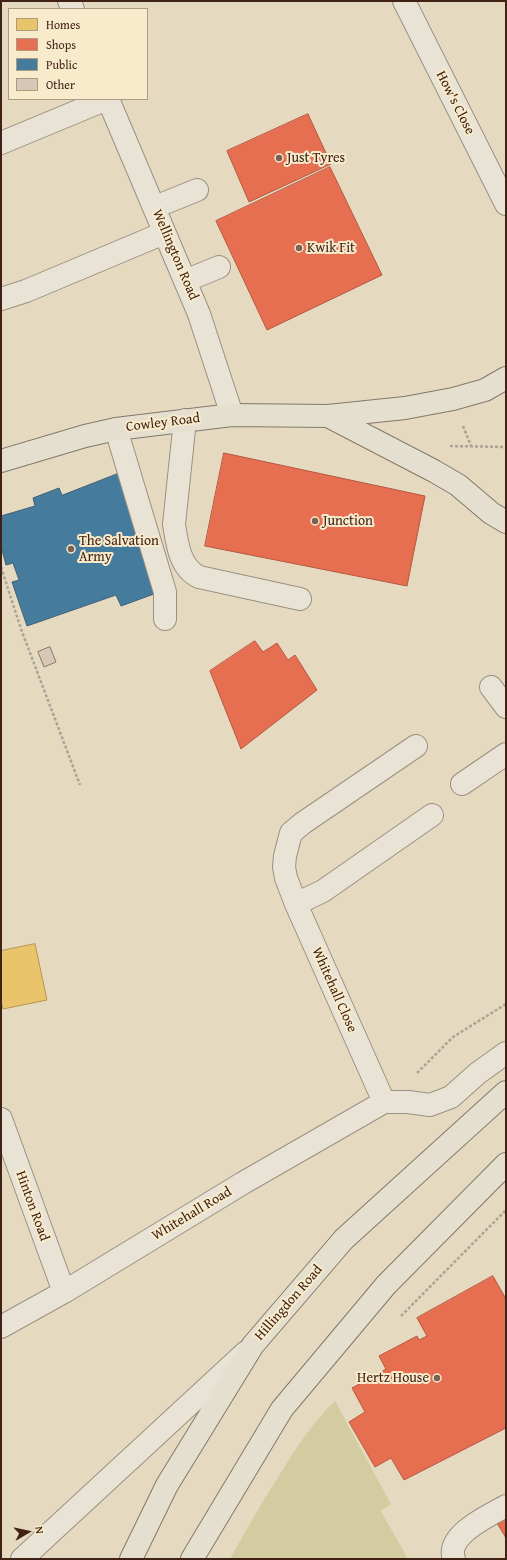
<!DOCTYPE html>
<style>
body{margin:0}
#map{position:relative;width:507px;height:1560px;overflow:hidden;background:#e5dac0;font-family:"Gentium Book Plus",serif}
canvas{display:block}
.frame{position:absolute;inset:0;border:2px solid #3f2116;pointer-events:none}
.legend{position:absolute;left:8px;top:8px;width:140px;height:92px;box-sizing:border-box;background:#f8ebcc;border:1px solid #ae9a83;margin:0;padding:5px 7px;list-style:none;font-size:12px;color:#3f2116}
.legend li{display:flex;align-items:center;gap:8px;height:20px}
.legend b{width:20px;border:1px solid #ae9a83}
.north{position:absolute;left:8px;top:1512px;width:40px;height:40px;-webkit-text-stroke:3px #f8ebcc;paint-order:stroke;rotate:81deg;font-size:11px;font-weight:700;line-height:16px;text-align:center;color:#3f2116}
.north::after{content:'';display:block;margin:auto;width:14px;height:18px;background:#3f2116;clip-path:polygon(50% 0,100% 100%,50% 72%,0 100%)}
</style>
<div id="map">
<canvas width="507" height="1560"></canvas>
<div class="frame"></div>
<ul class="legend">
<li><b style="height:11px;background:#e9c46a"></b>Homes</li>
<li><b style="height:11px;background:#e76f51"></b>Shops</li>
<li><b style="height:11px;background:#457b9d"></b>Public</li>
<li><b style="height:11px;background:#d8c6b7"></b>Other</li>
</ul>
<div class="north">N</div>
</div>
<script>
const c = document.querySelector('canvas').getContext('2d');
c.lineJoin = 'round';
function fill(path, color) {
  c.fillStyle = color;
  c.fill(path, 'evenodd');
}
function strokePath(path, color, width, dash) {
  c.strokeStyle = color;
  c.lineWidth = width;
  c.lineCap = dash ? 'butt' : 'round';
  c.setLineDash(dash || []);
  c.stroke(path);
}
function label(font, color, halo, rows, align = 'center') {
  c.font = font + ' "Gentium Book Plus",serif';
  c.lineWidth = 4;
  c.setLineDash([]);
  c.textBaseline = 'middle';
  c.strokeStyle = halo;
  c.fillStyle = color;
  for (const [text, x, y, turn = 0] of rows) {
    c.save();
    c.translate(x, y);
    c.rotate((+turn || 0) * Math.PI / 180);
    c.textAlign = isNaN(turn) ? turn : align;
    if (halo) c.strokeText(text, 0, 0);
    c.fillText(text, 0, 0);
    c.restore();
  }
}
fill(new Path2D(`
 M335,1401l56,103 -10,7 27,48h-178c16,-29 32,-57 50,-85 16,-26 33,-52 55,-73z`), '#d3cca0');
const homes = new Path2D(`
 M35,944l12,56 -44,9 -2,-8v-50z`);
fill(homes, '#e9c46a');
strokePath(homes, '#b69351', 1);
const shops = new Path2D(`
 M308,114l23,50 -82,38 -22,-51z
 M330,167l52,108 -115,55 -51,-109z
 M224,453l201,43 -18,90 -202,-40z
 M255,641l8,11 14,-9 11,17 7,-5 22,35 -76,59 -31,-78z
 M493,1276l13,23v129l-102,52 -13,-22 -16,9 -26,-45 16,-10 -13,-24 34,-19 -7,-13 38,-20 2,4 8,-4 -10,-18z
 M506,1518v20l-9,-15z`);
fill(shops, '#e76f51');
strokePath(shops, '#b5583f', 1);
const public = new Path2D(`
 M120,473l16,50 -3,1 21,70 -33,12 -5,-11 -89,31 -15,-44 7,-2 -6,-17 -7,2 -5,-19v-30l34,-10 -2,-8 26,-10 3,7z`);
fill(public, '#457b9d');
strokePath(public, '#436074', 1);
const building = new Path2D(`
 M50,647l6,15 -12,5 -6,-15z`);
fill(building, '#d8c6b7');
strokePath(building, '#83786a', 1);
const minor = new Path2D(`
 M69,1l4,8
 M404,1l102,203
 M108,99l91,215 33,101
 M1,143l106,-44
 M155,207l42,-17
 M185,281l34,-14
 M1,299l25,-8 138,-58
 M185,420l-11,104c3,20 6,44 25,53l101,22
 M116,429l49,163v27
 M491,687l15,20
 M462,784l44,-30
 M296,904l27,-13 109,-76
 M384,1102l-88,-198 -10,-26 -2,-11 1,-11 6,-23 12,-10 113,-77
 M1,1119l63,173
 M1,1327l63,-35 179,-109 141,-81h24l22,3 21,-8 27,-24 28,-20
 M22,1559l224,-207
 M454,1559c-9,-24 36,-44 52,-53`);
const major = new Path2D(`
 M328,416l106,55 24,14 33,28 15,9
 M1,461l84,-25 31,-7 116,-14 96,1 77,-8 48,-9 32,-9 21,-12
 M131,1559l36,-74 86,-140 91,-106 162,-147
 M192,1559l90,-150 104,-124 120,-121`);
strokePath(minor, '#9a9080', 24);
strokePath(major, '#83786a', 24);
strokePath(new Path2D(`
 M463,426l8,20
 M450,446l56,1
 M1,567l20,62 59,156
 M417,1073l36,-36 53,-33
 M401,1316l105,-106`), '#aaa398', 2.5, [3, 2]);
strokePath(minor, '#e9e3d6', 22);
strokePath(major, '#e5dfcf', 22);
for (const [x, y, r, color] of [
 [279,158,4,"#796252"],
 [299,248,4,"#796252"],
 [315,521,4,"#796252"],
 [71,549,4,"#796252"],
 [437,1378,4,"#796252"]
]) {
  const dot = new Path2D();
  dot.arc(x, y, r, 0, 2 * Math.PI);
  c.fillStyle = color;
  c.fill(dot);
  strokePath(dot, '#f8ebcc', 1.5);
}
label('14px', '#3f2116', '#f8ebcc', [
 ["How's Close",455,103,63],
 ["Wellington Road",175,255,67],
 ["Cowley Road",163,423,-7],
 ["Whitehall Close",334,990,66],
 ["Hinton Road",32,1206,70],
 ["Whitehall Road",192,1214,-31],
 ["Hillingdon Road",289,1303,-49]
]);
label('14px', '#3f2116', '#f8ebcc', [
 ["Just Tyres",287,158],
 ["Kwik Fit",307,248],
 ["Junction",323,521],
 ["The Salvation",79,541],
 ["Army",79,557],
 ["Hertz House",429,1378,"right"]
], 'left');
</script>
